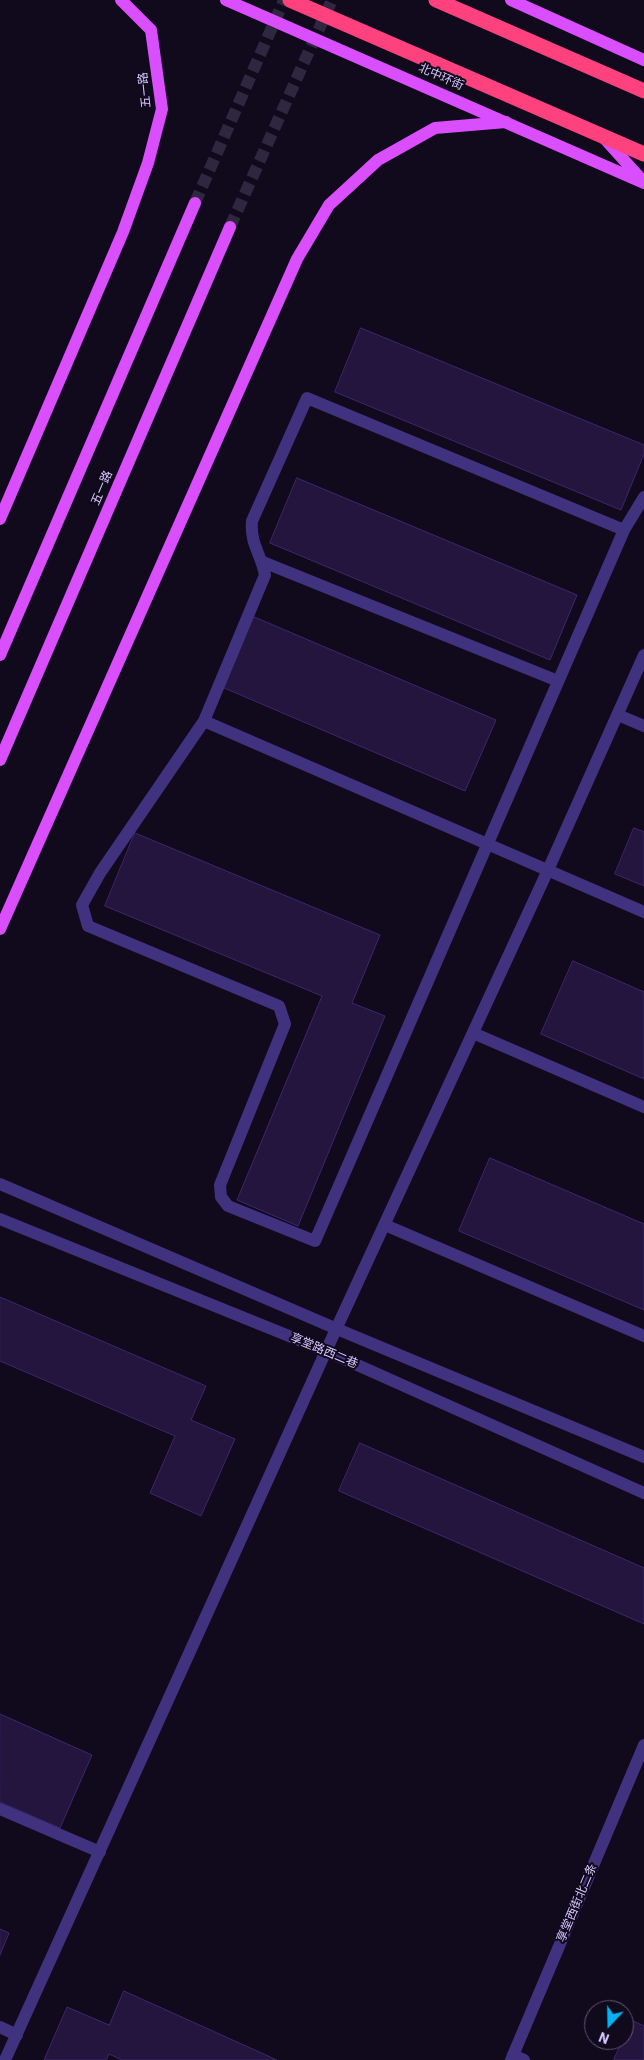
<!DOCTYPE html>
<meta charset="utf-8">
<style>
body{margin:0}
#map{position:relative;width:644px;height:2060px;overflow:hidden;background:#110a1d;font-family:"IBM Plex Sans",sans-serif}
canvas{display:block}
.north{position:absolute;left:584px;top:2000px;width:50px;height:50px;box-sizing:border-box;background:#110a1d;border:1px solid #605677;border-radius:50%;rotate:201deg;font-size:14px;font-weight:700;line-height:20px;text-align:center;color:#d6c7ff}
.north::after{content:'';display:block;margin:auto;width:18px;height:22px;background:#00b3f2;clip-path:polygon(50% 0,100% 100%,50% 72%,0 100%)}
</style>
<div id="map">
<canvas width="644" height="2060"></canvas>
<div class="north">N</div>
</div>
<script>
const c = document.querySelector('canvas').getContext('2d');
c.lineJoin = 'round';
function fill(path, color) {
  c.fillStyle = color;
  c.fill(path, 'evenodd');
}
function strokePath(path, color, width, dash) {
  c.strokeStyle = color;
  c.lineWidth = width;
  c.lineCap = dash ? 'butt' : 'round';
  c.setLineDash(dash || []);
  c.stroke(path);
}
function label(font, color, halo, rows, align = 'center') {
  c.font = font + ' "IBM Plex Sans","Noto Sans SC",sans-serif';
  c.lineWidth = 4;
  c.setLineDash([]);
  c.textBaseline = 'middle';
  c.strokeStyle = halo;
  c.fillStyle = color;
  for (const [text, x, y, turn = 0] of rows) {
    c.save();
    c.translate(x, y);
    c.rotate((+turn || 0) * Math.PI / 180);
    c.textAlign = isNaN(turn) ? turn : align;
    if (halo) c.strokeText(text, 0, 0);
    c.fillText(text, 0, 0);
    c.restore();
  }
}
const building = new Path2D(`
 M361,328l283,117v9l-23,56 -286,-118z
 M297,478l280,117 -27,65 -280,-117z
 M245,613l251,107 -31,71 -250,-107z
 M634,828l10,4v54l-29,-12z
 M135,833l245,102 -28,68 33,13 -87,210 -61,-26 85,-204 -217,-90z
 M573,961l71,31v87l-103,-45z
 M490,1158l154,66v86l-185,-79z
 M0,1297l206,89 -15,34 44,19 -34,77 -51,-23 25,-57 -175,-75z
 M360,1443l284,125v56l-305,-133z
 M0,1714l92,41 -32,73 -60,-26z
 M0,1929l9,4 -9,22z
 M124,1991l153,69h-155l-13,-6 -3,6h-62l23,-53 42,18z
 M631,2020l13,6v34h-30z`);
fill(building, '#24153f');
strokePath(building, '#3f266d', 1);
strokePath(new Path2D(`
 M195,203l89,-203
 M230,227l102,-227`), '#2f263f', 12, [12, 6]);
strokePath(new Path2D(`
 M624,530l-317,-132 -55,123c-2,24 9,32 13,54l-61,146 -104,152 -18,32 6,21 191,80 6,18 -65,161 1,12 7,9 87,35 309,-711 20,-33
 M263,562l295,119
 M618,715l26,11
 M204,721l440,191
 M473,1033l171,74
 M385,1225l259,111
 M0,1809l100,43
 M0,2027l17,8
 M513,2055l11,5`), '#413280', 12);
strokePath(new Path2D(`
 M0,1184l337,145 307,128
 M0,1219l326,132 318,142
 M5,2060l321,-709 222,-481 96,-215
 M511,2060l133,-315`), '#413280', 12);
strokePath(new Path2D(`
 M226,0l418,183
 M511,0l133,60
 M604,138l37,41
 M0,519l123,-287 25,-69 14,-54 -11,-79 -30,-30
 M0,655l195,-452
 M0,760l230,-533
 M0,929l297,-670 32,-54 49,-45 57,-32 71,-6`), '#d94eff', 12);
strokePath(new Path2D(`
 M290,0l354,154
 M436,0l208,91`), '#ff427e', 15);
label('12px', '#d6c7ff', '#110a1d', [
 ["北中环街",441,77,24],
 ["五一路",145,90,-96],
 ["五一路",102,488,-67],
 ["享堂路西二巷",324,1351,23],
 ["享堂西街北二条",577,1903,-67]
]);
</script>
